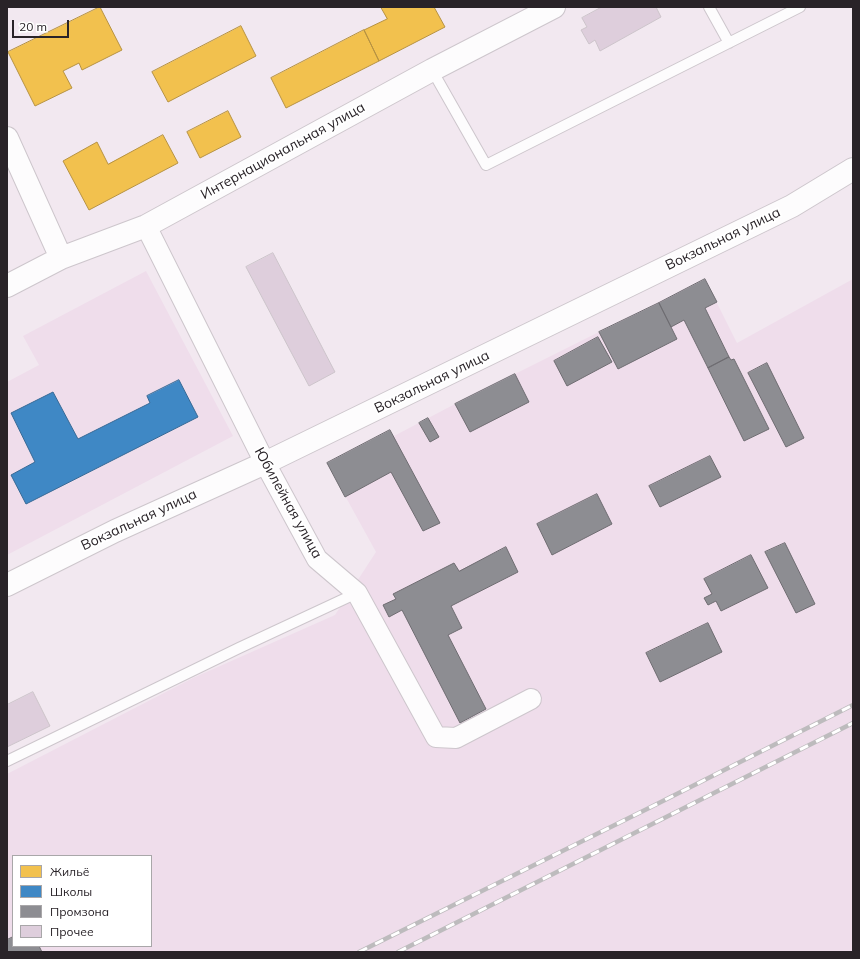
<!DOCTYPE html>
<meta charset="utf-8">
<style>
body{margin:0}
#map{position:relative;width:860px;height:959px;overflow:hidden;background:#f2e8f0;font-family:Mulish,sans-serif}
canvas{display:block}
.frame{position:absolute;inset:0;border:8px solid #292328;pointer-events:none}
.legend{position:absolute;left:12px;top:855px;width:140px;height:92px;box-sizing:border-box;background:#fff;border:1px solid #a9a7a9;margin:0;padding:5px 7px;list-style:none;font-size:12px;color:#292328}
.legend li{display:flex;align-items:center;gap:8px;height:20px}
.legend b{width:20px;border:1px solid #a9a7a9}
.scale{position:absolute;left:12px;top:20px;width:57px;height:18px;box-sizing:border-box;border:2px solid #292328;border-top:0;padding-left:5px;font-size:12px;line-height:14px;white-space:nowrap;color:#292328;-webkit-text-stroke:3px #fff;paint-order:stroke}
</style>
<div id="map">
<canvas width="860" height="959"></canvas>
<div class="frame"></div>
<ul class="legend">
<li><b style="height:11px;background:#f2c14e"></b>Жильё</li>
<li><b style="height:11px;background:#3f88c5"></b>Школы</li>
<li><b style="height:11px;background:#8d8d92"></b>Промзона</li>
<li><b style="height:11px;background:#decedc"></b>Прочее</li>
</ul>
<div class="scale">20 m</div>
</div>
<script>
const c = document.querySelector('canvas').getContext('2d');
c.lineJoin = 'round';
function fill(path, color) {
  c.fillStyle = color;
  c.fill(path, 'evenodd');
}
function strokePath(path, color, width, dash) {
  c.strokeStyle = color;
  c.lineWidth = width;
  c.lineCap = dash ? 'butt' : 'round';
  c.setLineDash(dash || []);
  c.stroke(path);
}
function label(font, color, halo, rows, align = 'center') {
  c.font = font + ' Mulish,sans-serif';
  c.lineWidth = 4;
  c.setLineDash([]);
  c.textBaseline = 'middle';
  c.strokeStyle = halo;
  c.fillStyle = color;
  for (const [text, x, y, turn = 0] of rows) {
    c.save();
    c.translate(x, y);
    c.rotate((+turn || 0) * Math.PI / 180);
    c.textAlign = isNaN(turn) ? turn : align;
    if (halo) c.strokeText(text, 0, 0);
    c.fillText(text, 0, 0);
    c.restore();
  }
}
fill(new Path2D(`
 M146,271l87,165 -226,119v-173l32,-17 -16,-29z
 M705,279l32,64 116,-64v673h-846v-178l186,-96 142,-63 41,-63 -49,-89 63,-33 4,6 61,-32zM13,856h138v90h-138z`), '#efddeb');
const homes = new Path2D(`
 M100,7l22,43 -40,20 -3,-7 -16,8 9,17 -37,18 -27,-54z
 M381,7h53l11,20 -66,34 -15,-31 23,-11z
 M241,26l15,30 -88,46 -16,-30z
 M364,30l15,31 -93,47 -15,-30z
 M228,111l13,26 -41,21 -13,-26z
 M163,135l15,28 -89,47 -26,-49 34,-19 11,22z`);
fill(homes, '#f2c14e');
strokePath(homes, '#b69243', 1);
const schools = new Path2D(`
 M179,380l19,37 -172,87 -15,-29 24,-13 -24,-49 42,-21 25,47 72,-36 -3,-7z`);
fill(schools, '#3f88c5');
strokePath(schools, '#386a96', 1);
const industry = new Path2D(`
 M705,279l12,23 -12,6 24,49 -21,11 -24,-48 -13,7 -12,-24z
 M659,303l18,36 -59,30 -19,-37z
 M598,337l14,25 -45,24 -13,-25z
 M729,357l2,3 3,-1 35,70 -25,12 -36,-73z
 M767,363l37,75 -18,9 -38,-74z
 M515,374l14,28 -59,30 -15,-28z
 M428,418l11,19 -9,5 -11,-19z
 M390,430l50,93 -17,8 -32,-59 -46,25 -18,-34z
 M710,456l11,21 -61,30 -11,-21z
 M597,494l15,30 -60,31 -15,-31z
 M785,543l30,61 -19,9 -31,-61z
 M506,547l12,25 -67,34 11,22 -14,7 38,74 -26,14 -58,-113 -13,7 -6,-12 13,-6 -3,-5 61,-31 5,8z
 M751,555l17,33 -47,23 -5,-10 -8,4 -4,-7 8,-4 -8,-15z
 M708,623l14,29 -62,30 -14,-29z
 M13,937v9h26l3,6h-35v-12z`);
fill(industry, '#8d8d92');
strokePath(industry, '#6f6d72', 1);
const building = new Path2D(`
 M602,7h54l5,10 -61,34 -5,-11 -6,4 -8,-14 6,-3 -5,-9z
 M273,253l62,119 -26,14 -63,-119z
 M33,692l17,34 -43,21v-42z`);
fill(building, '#decedc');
strokePath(building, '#ccc4ca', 1);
const service = new Path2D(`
 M709,7l20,36
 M432,70l54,95 314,-158
 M7,761l232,-113 118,-55`);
const minor = new Path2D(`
 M146,226l119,237 52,96 40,34 79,144 20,1 75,-39`);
const tertiary = new Path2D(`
 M7,138l54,120
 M7,286l54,-28 85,-32 286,-156 122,-63
 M7,585l108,-54 150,-68 527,-257 61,-37`);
strokePath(service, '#cdc6cc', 12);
strokePath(minor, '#cdc6cc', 22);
strokePath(tertiary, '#cdc6cc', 24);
strokePath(service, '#fdfcfd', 10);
strokePath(minor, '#fdfcfd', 20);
strokePath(tertiary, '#fdfcfd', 22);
const rail = new Path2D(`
 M359,952l288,-143 206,-104
 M398,952l455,-229`);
strokePath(rail, '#bdbbbd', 4.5);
strokePath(rail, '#fff', 3, [9]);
label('14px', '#292328', '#fff', [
 ["Интернациональная улица",283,151,-29],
 ["Вокзальная улица",723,239,-26],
 ["Вокзальная улица",432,382,-26],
 ["Юбилейная улица",288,503,61],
 ["Вокзальная улица",139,520,-25]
]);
</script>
